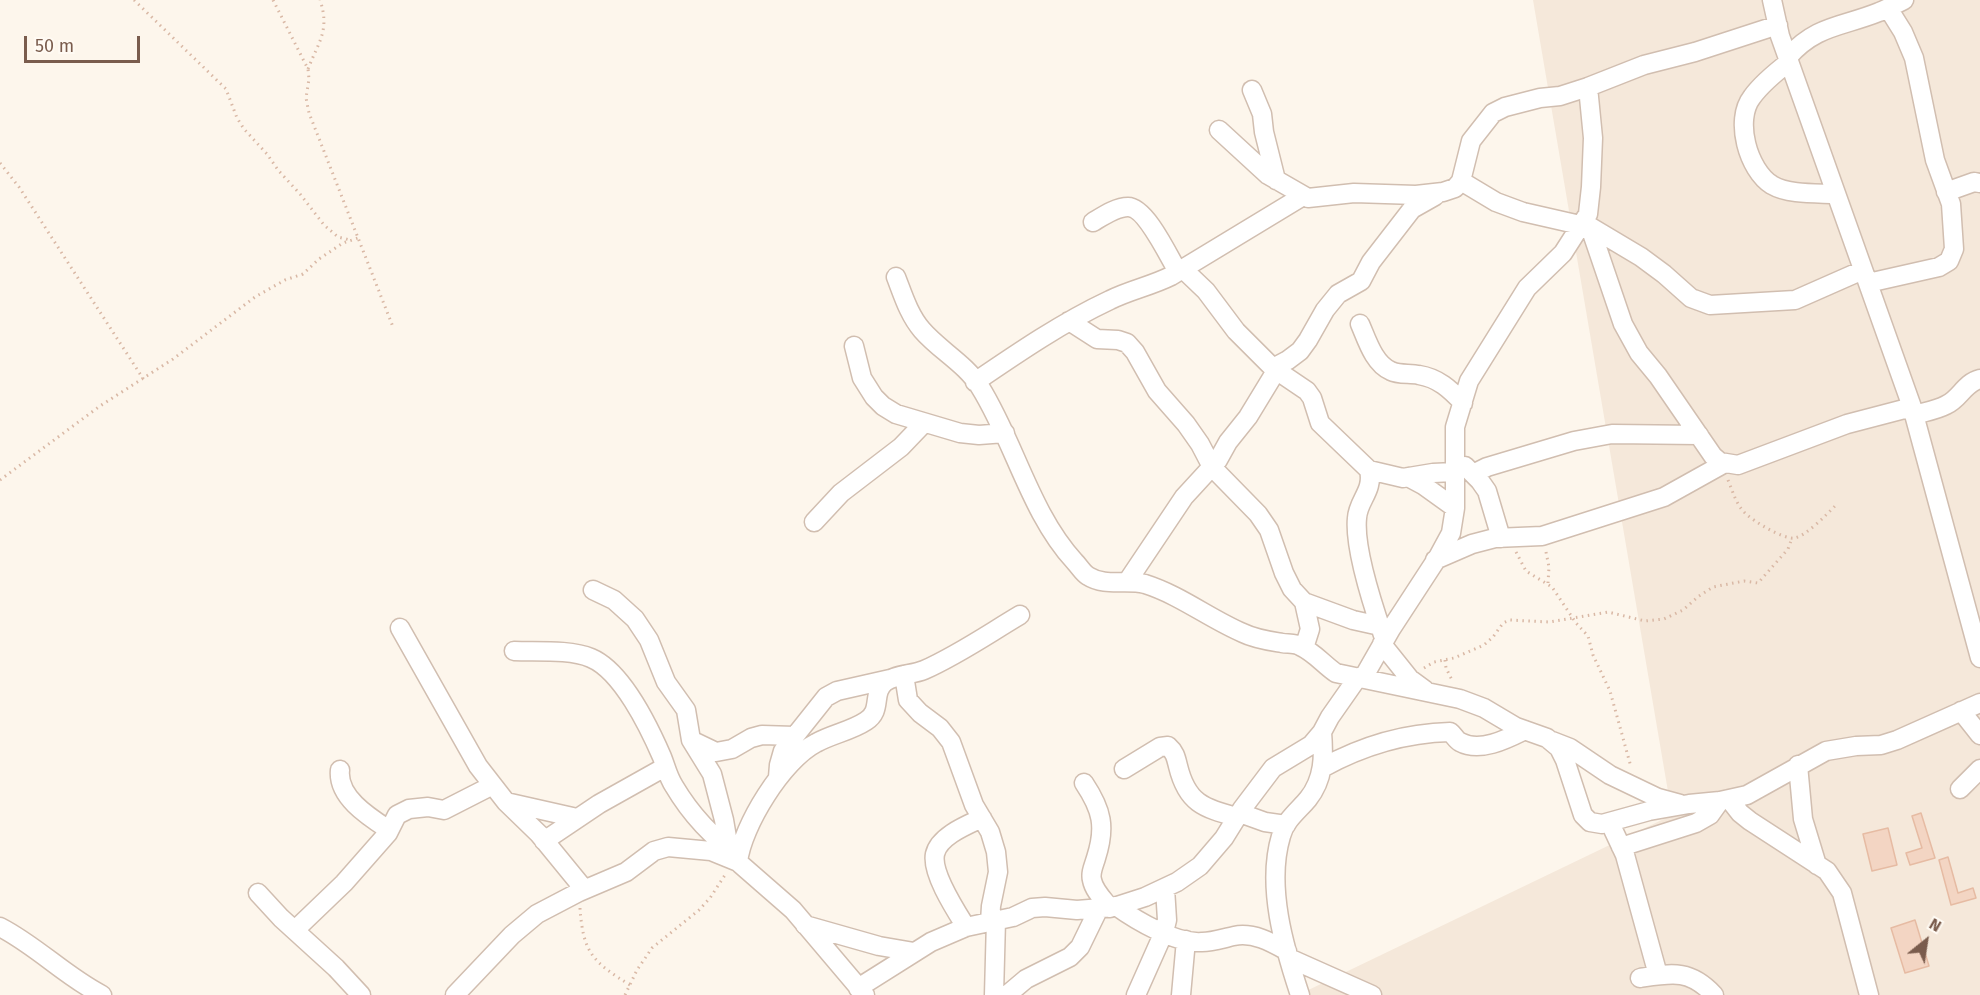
<!DOCTYPE html>
<style>
body{margin:0}
#map{position:relative;width:1980px;height:995px;overflow:hidden;background:#fdf6ec;font-family:"Fira Sans",sans-serif}
canvas{display:block}
.north{position:absolute;left:1896px;top:911px;width:60px;height:60px;-webkit-text-stroke:4px #fffaf3;paint-order:stroke;rotate:30deg;font-size:16px;font-weight:700;line-height:24px;text-align:center;color:#7a5c4d}
.north::after{content:'';display:block;margin:auto;width:21px;height:27px;background:#7a5c4d;clip-path:polygon(50% 0,100% 100%,50% 72%,0 100%)}
.scale{position:absolute;left:24px;top:36px;width:116px;height:27px;box-sizing:border-box;border:3px solid #7a5c4d;border-top:0;padding-left:8px;font-size:18px;line-height:21px;white-space:nowrap;color:#7a5c4d;-webkit-text-stroke:4px #fffaf3;paint-order:stroke}
</style>
<div id="map">
<canvas width="1980" height="995"></canvas>
<div class="north">N</div>
<div class="scale">50 m</div>
</div>
<script>
const c = document.querySelector('canvas').getContext('2d');
c.lineJoin = 'round';
function fill(path, color) {
  c.fillStyle = color;
  c.fill(path, 'evenodd');
}
function strokePath(path, color, width, dash) {
  c.strokeStyle = color;
  c.lineWidth = width;
  c.lineCap = dash ? 'butt' : 'round';
  c.setLineDash(dash || []);
  c.stroke(path);
}
fill(new Path2D(`
 M1533,0h447v995h-682l374,-180z`), '#f5e8da');
const building = new Path2D(`
 M1921,813l14,45 -25,7 -4,-12 16,-5 -10,-32z
 M1888,828l9,37 -25,6 -9,-37z
 M1948,857l10,36 15,-5 3,10 -25,7 -12,-45z
 M1915,920l14,46 -24,7 -14,-45z`);
fill(building, '#f3d5c3');
strokePath(building, '#e6bba3', 1.5);
const minor = new Path2D(`
 M1772,0l8,36 132,371 68,251
 M1788,57c28,-32 54,-30 91,-45 8,-3 17,-8 25,-12
 M1789,62c-13,10 -27,21 -37,35 -18,23 -4,73 20,88 17,10 45,8 64,9
 M1252,90l10,24 2,18 12,48
 M1219,130l49,45 40,23 46,-5 62,2 27,-3 12,-4 6,-7 10,-40 22,-28 12,-6 35,-9 20,-2 28,-9 56,-22 51,-13 83,-27
 M1461,181l35,21 27,10 57,13
 M1946,192l28,-10 6,1
 M1093,222c10,-6 23,-15 35,-15 18,0 41,50 50,65
 M1584,223l57,34 23,17 27,24 19,7 85,-5 68,-30
 M1590,227l33,97 16,29 19,23 55,80 7,6 18,3 109,-41 65,-17
 M1183,269l23,22 30,40 37,37 34,23 5,7 8,25 49,47c5,21 -11,30 -12,48 -3,29 16,88 26,117
 M896,277c7,18 13,38 26,53 17,20 44,34 58,57 35,56 50,126 95,175 4,4 8,11 13,14 17,11 39,3 57,8 35,11 65,35 98,49 12,6 27,8 39,10 6,1 13,0 18,3 14,6 24,19 36,27l124,26 24,9 32,19 31,11 12,10 6,12 18,55 7,7 12,2 47,-13 40,-7 31,-3 27,-6 79,-44 30,-5 25,-1 16,-5 83,-37
 M1868,283l71,-16 10,-6 5,-12 -3,-45 -16,-44 -21,-102 -11,-26 -15,-24
 M1069,321l28,18 21,1 9,3 8,9 22,39 29,33 14,20 12,23 46,47 11,16 15,43 8,16 12,13 49,18 27,6
 M1360,324c7,16 14,40 31,47 8,4 19,2 28,4 19,3 31,14 44,28
 M854,346l8,32 12,19 9,9 13,8 64,19 19,2 26,-2
 M1273,368l15,-8 12,-9 8,-11 17,-30 13,-16 23,-13 10,-19 41,-53 23,-13
 M975,382c44,-30 88,-60 135,-82 20,-10 41,-14 61,-24l132,-80
 M1914,415c10,-3 23,-5 32,-10 14,-6 18,-22 34,-26
 M1465,466l15,15 7,10 14,47
 M1369,470l34,8 30,-5 21,-1
 M1473,474l14,-7 87,-26 38,-7 87,1
 M1408,477l15,8 32,23
 M814,522l27,-29 60,-46 23,-24
 M1435,560l37,-16 23,-6 47,-2 122,-39 61,-34
 M1127,582l57,-85 34,-37 10,-18 20,-25 28,-46
 M593,590l21,10 21,19 14,21 17,42 20,28 5,30 21,34 12,46 5,29
 M400,628l78,138 28,36 33,32 45,55
 M1382,644l28,35 15,11
 M1304,648l6,-19 -6,-27
 M514,651c22,1 56,-2 77,7 31,13 58,69 71,99 4,10 6,20 12,29 16,27 39,52 65,70
 M904,675l4,25 12,13 20,15 11,14 23,63 16,27 6,20 2,20 -7,34 -1,16
 M1363,678l28,-49 47,-72 13,-24 4,-25v-81l14,-46 58,-93 36,-35 25,-39 3,-27 2,-49 -5,-51
 M1961,711l19,24
 M693,741l23,11 16,-3 19,-11 11,-3 33,1
 M1552,741l18,7 40,27 48,23 22,6
 M1798,765l5,54 14,46
 M1322,768c40,-22 83,-35 128,-36 4,3 6,8 10,10 20,11 47,-3 65,-12
 M1124,769l36,-22 8,-1c7,6 8,12 10,20 9,37 25,42 59,51
 M340,770c-3,27 29,47 49,60
 M778,777l1,-12 4,-14 43,-54 11,-6 53,-12
 M1084,783c18,27 22,44 12,75 -2,7 -6,15 -4,22 2,11 12,20 18,28
 M1960,789l20,-20
 M1729,799l11,14 10,8 77,50 15,22 27,102
 M506,802l71,16
 M1240,813l25,9 21,3
 M1610,823l15,32 33,120
 M544,841l55,-37 66,-37
 M1621,847l75,-24 14,-8 10,-14
 M738,862c4,-36 45,-102 78,-119 16,-9 35,-12 50,-22 17,-11 5,-27 19,-39 11,-8 27,-7 39,-12 34,-15 64,-36 96,-55
 M258,893l23,25 55,50 25,27
 M1116,906c21,15 60,38 86,36 11,0 22,-4 32,-6 19,-4 37,6 53,15
 M805,925l74,21 35,6
 M0,927c37,19 65,49 102,68
 M966,927c-10,-16 -35,-54 -31,-73 4,-18 32,-29 47,-36
 M295,930l49,-47 44,-50 9,-18 12,-6 19,-2 16,3 49,-25
 M1289,958l83,37
 M1640,978c32,-5 50,-9 74,17
 M858,988l73,-46 35,-15 47,-10 19,-9 13,-1 32,3 37,-3 31,-10 32,-15 23,-16 24,-28 18,-29 31,-41 38,-23 11,-13 8,-15 28,-40
 M455,995l57,-60 25,-21 42,-22 47,-20 28,-21 14,-4 43,4 27,11 55,48 72,85
 M994,995l2,-75
 M1007,995l19,-16 44,-22 10,-10 19,-39
 M1136,995l28,-63 3,-12 -2,-32
 M1181,995l5,-55
 M1300,995c-16,-48 -34,-109 -19,-159 4,-16 18,-26 27,-37 16,-20 16,-43 14,-67`);
strokePath(minor, '#d1beb0', 21);
strokePath(new Path2D(`
 M134,0l92,89 11,29 7,11 23,25 11,16 22,24 24,31 14,12 12,3
 M273,0l35,69 1,10 -3,19 3,15 84,214
 M308,69c11,-28 22,-39 12,-69
 M0,163l19,24 125,193
 M0,480l100,-74 73,-47 82,-62 30,-17 18,-6 16,-15 24,-16 15,-5
 M1728,480c5,12 8,24 17,33 8,8 39,27 50,25 12,-3 31,-23 40,-32
 M1516,552l10,19 26,16 24,36 12,13 5,19 17,36 21,76
 M1546,552l3,15 -1,16
 M1445,660l1,8 6,12
 M1424,668l10,-6 20,-4 30,-13 9,-8 10,-14 7,-3 39,2 59,-10 37,9 19,-2 19,-9 16,-14 14,-9 31,-6 14,2 30,-34 4,-11
 M580,908c3,45 13,54 50,77
 M625,995l12,-25 15,-22 47,-38 11,-12 15,-23`), '#d9b8a5', 3, [1.5, 4.5]);
strokePath(minor, '#fff', 18);
</script>
